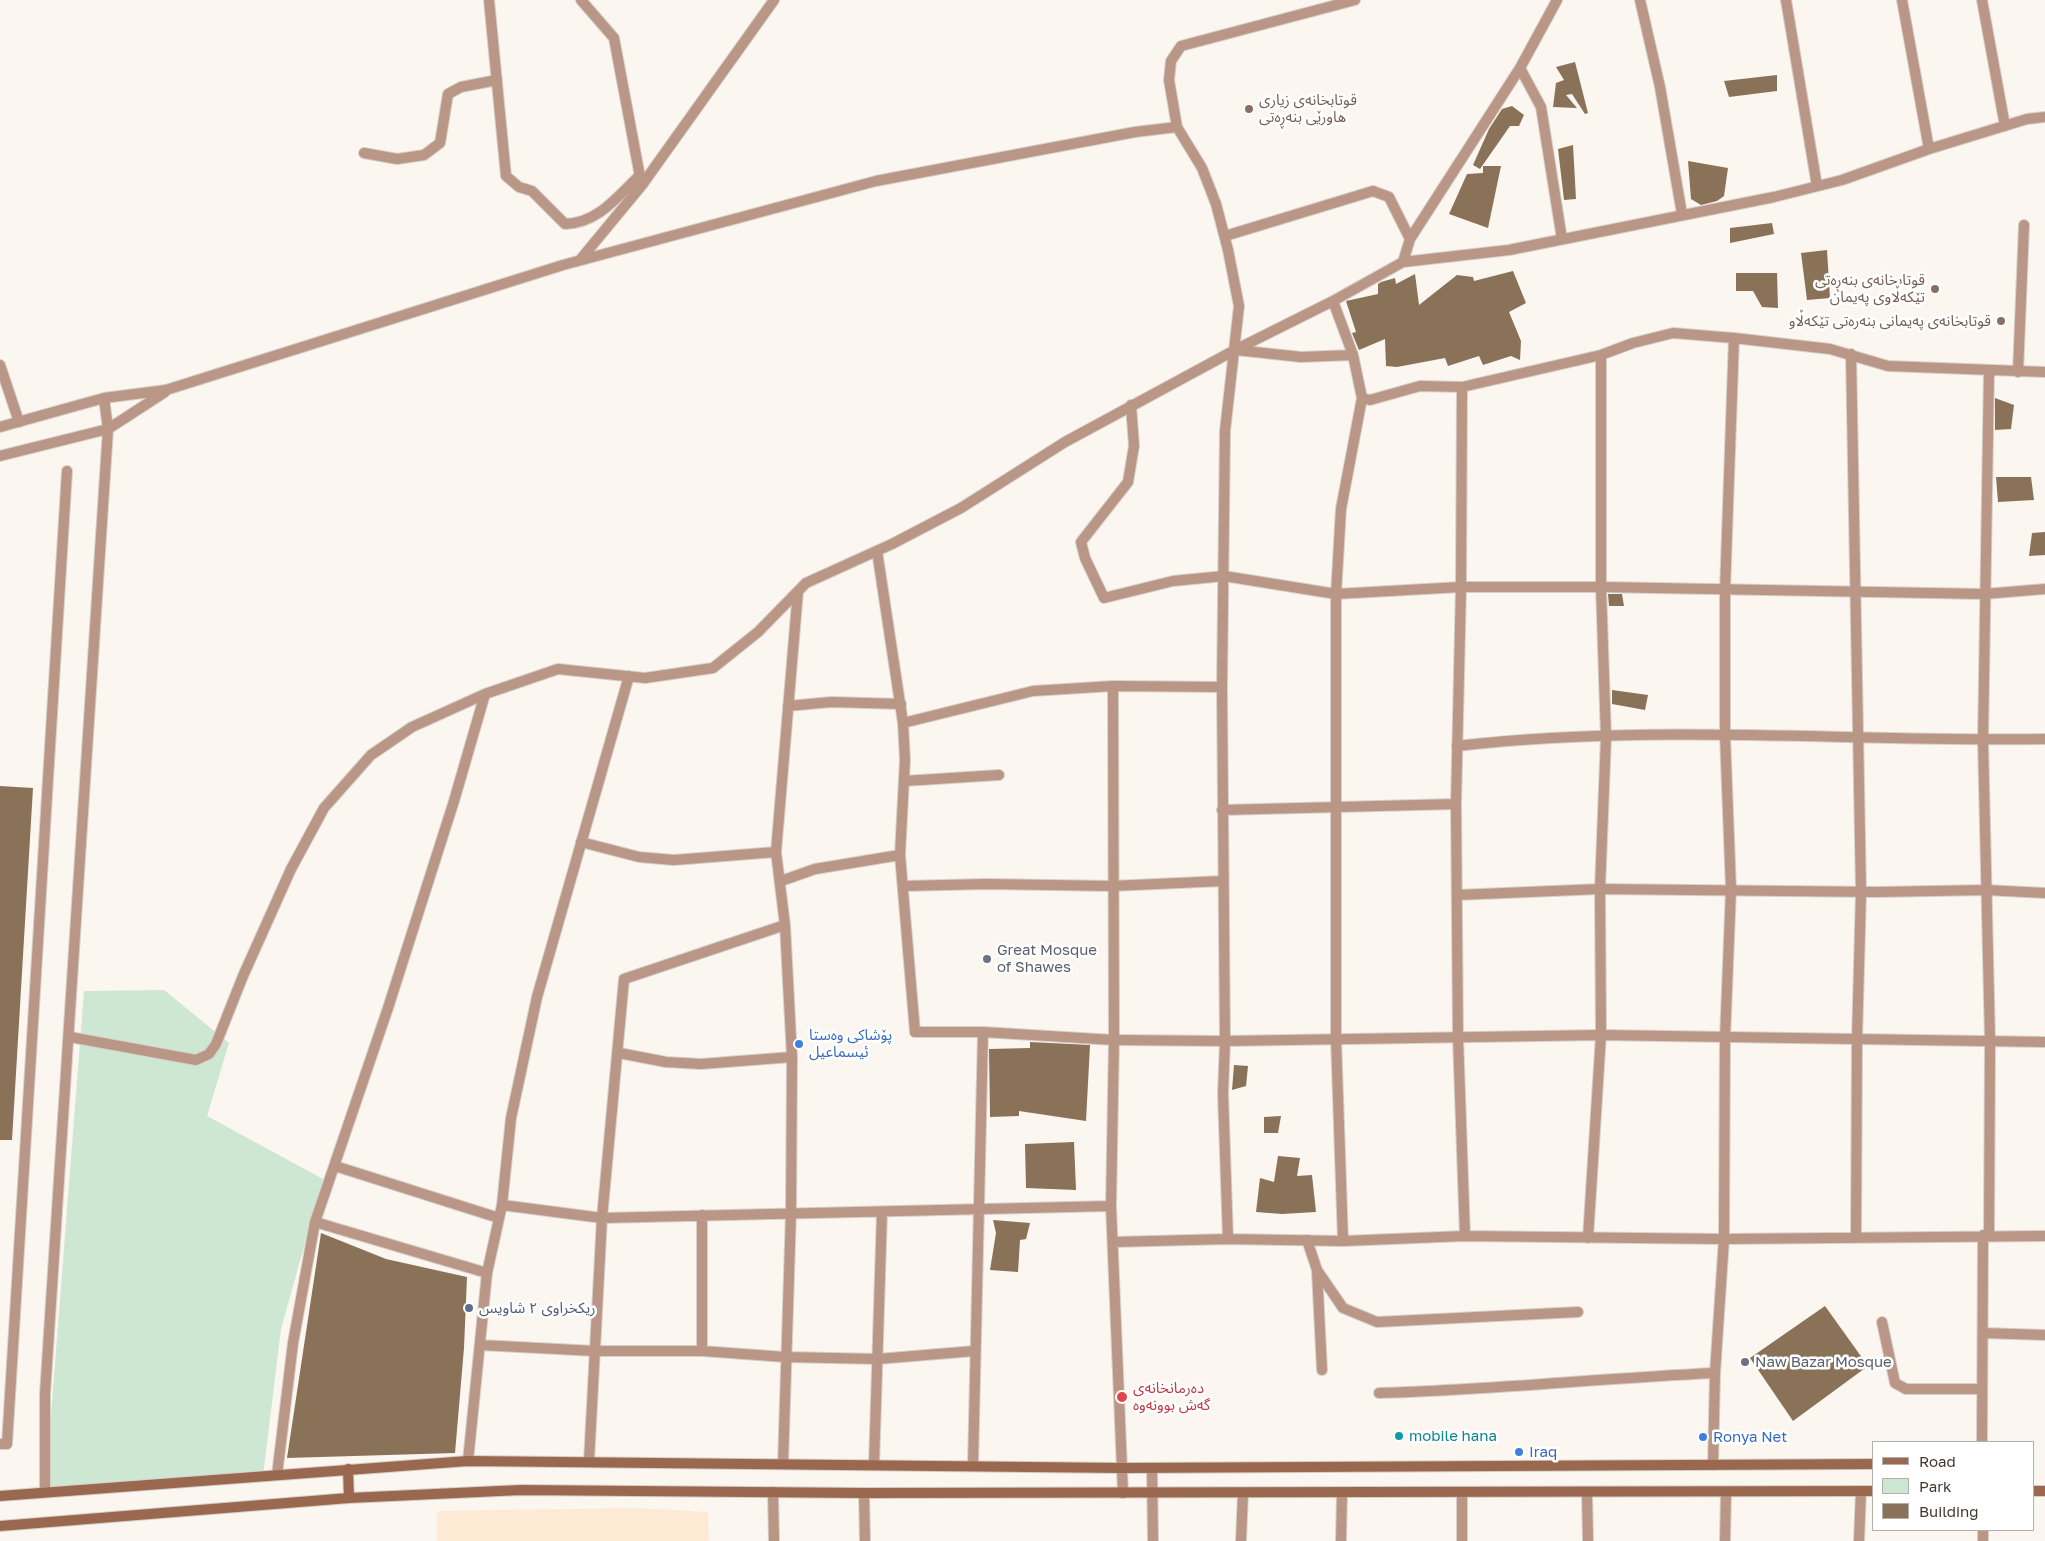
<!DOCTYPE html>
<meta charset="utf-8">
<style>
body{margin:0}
#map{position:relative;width:2045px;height:1541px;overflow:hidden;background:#fbf6f0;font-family:"Golos Text",sans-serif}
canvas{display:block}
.legend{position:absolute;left:1872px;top:1441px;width:162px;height:90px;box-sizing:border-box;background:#fff;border:1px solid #b4afab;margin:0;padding:6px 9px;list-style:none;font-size:15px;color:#43382d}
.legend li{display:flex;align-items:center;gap:10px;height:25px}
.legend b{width:25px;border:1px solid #b4afab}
</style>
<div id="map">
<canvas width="2045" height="1541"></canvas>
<ul class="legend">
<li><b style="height:6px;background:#99684f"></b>Road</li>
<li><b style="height:14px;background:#cee7d3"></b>Park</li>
<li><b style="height:14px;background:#8a7258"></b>Building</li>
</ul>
</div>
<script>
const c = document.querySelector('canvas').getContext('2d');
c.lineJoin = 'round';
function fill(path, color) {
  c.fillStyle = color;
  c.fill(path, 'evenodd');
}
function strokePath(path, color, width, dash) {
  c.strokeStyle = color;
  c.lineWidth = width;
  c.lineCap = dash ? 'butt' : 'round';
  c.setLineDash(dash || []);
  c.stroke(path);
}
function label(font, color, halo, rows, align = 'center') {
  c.font = font + ' "Golos Text","Noto Sans Arabic",sans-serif';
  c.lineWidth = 5;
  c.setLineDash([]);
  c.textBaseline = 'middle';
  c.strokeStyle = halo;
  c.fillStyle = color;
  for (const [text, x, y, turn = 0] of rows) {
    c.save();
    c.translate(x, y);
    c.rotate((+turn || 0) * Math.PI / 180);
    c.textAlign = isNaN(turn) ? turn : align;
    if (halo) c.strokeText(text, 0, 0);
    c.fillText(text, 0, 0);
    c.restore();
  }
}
fill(new Path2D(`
 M636,1508l72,4 1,29h-272v-30z`), '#fdead5');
fill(new Path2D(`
 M164,990l65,53 -22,73 116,63 -42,150 -18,147 -218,16 39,-501z`), '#cee7d3');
fill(new Path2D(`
 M1575,62l13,51 -3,1 -13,-20 -6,1 11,13 -24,-1 3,-24 8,-3 -8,-13z
 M1777,75v16l-48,6 -5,-16z
 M1512,106l12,9 -5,11h-9l-30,43 -7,-4 16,-36 13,-20z
 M1573,145l3,54 -12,1 -6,-51z
 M1688,161l40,7 -4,28 -7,5 -16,4 -10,-6z
 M1483,166h18l-13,62 -39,-14 18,-40 16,-1z
 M1772,223l2,11 -44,9v-15z
 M1827,250l3,48 -23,2 -6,-47z
 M1513,271l13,32 -17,9 12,29 -1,19 -9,-4 -28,9 -4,-9 -31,10 -3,-8 -48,9 -11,-1 -1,-27 -26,11 -7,-17 4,-1 -10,-31 32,-7v-10l3,-2 14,-4 1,6 19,-10 4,31 38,-30 16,2 1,4z
 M1736,273h41l1,35 -16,-1 -9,-16h-17z
 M1995,398l19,7 -3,24 -16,1z
 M1996,477h35l3,23 -36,2z
 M2045,532v23l-16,1 3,-23z
 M1608,594h14l2,12h-15z
 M1612,690l36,5 -3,15 -33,-6z
 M0,786l33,2 -21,352h-12z
 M1030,1042l60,3 -4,76 -67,-10v5l-29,1 -1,-68 41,-1z
 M1234,1065l14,1 -2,20 -14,4z
 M1281,1116l-3,17h-14v-16z
 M1074,1142l2,48 -50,-2 -1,-44z
 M1278,1156l22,2 -3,18 15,-1 4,37 -34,2 -26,-2 4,-34 14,4z
 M993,1220l37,3 -4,16 -6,1 -2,32 -28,-2 6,-37z
 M321,1233l65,26 81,18 -3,71 -9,105 -168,5z
 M1825,1306l43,60 -75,55 -43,-63z`), '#8a7258');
const lane = new Path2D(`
 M489,0l17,176 13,11 13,4 33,33c33,-1 52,-27 75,-49
 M581,0l33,38 27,144
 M364,153l33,6 27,-4 16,-12 8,-49 13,-7 36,-7
 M0,365l19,57
 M1131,405l3,41 -6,36 -47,60 4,16 19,40 69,-17 51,-5 112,18 125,-7h140l383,7 61,-5
 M1457,746c194,-23 392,-4 588,-7
 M1457,895l143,-6 277,3 109,-2 59,3
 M1114,1040l111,1 376,-6 444,7
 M1307,1240l10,30 26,38 34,14 201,-10
 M1317,1271l5,99
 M1882,1322l13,61 11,6h76
 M0,1444h7l60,-973
 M773,1492l1,49
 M864,1493l1,48
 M1587,1493l1,48
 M1859,1541l2,-50`);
const street = new Path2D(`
 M1640,0l20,87 22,127
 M1786,0l31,186
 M1902,0l27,149
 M1982,0l23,126
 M1520,68l21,39 21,132
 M1177,127l-8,-47 2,-19 10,-15 174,-46
 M1225,236l148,-45 16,6 21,42
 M580,260l62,-75 132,-185
 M1403,262l7,-23 110,-171 37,-68
 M1236,350l65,7 52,-2 9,43 8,2 50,-14 42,1 139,-32 32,-12 40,-10 61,5
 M1851,354l10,538 -4,148 -1,198
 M1353,355l-20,-54 70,-39 106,-12 265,-53 68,-17 87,-31 98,-30 18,-2
 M1989,371l-6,369 7,301 -1,194
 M2018,372l6,-147
 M1462,387l-1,200 -5,217 2,233 7,199
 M0,427l104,-29 62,-8 397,-125 313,-84 259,-49 42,-5 25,41 14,36 12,46 11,56 -14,125 -3,256 3,354 -2,53 5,145
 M0,456l108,-27 57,-37
 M877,551l26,172 2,37 -5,95 15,177h68l131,8
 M1113,686l1,354 -3,166 12,287
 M788,706l43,-4 70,2
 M903,723l130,-32 80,-5 109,1
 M904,781l95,-6
 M1222,810l234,-6
 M581,842l58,15 35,3 102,-8
 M781,881l34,-12 85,-14
 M903,886l84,-2 125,2 111,-5
 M70,1037l126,23 13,-6 7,-10 27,-68 48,-107 33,-61 47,-53 41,-28 73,-33 73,-25 87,9 68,-10 45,-36 48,-49 86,-39 69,-36 104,-66 170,-92 98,-49
 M619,1053l47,9 35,2 91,-7
 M335,1166l164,52
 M502,1205l100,13 509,-12
 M702,1215v136
 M315,1222l172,51
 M1588,1238l13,-203 -1,-146 6,-152 -5,-150v-232
 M1343,1241l-7,-202v-445l5,-85 21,-111
 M1114,1242l114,-3 115,2 122,-5 259,3 321,-3
 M1983,1333l62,2
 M480,1345l115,6h107l83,6 93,2 96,-8
 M1379,1393c112,-3 224,-15 336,-20
 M1982,1442l1,-207
 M468,1461l19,-188 15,-68 9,-87 26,-121 92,-321
 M589,1461l13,-243 22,-239 161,-54
 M783,1464l8,-252 1,-155 -7,-132 -9,-73 22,-261
 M874,1465l8,-253
 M973,1465l10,-433
 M1713,1465l2,-92 9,-134 1,-200 6,-150 -6,-154v-145l9,-252 96,11 58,17 157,6
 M1152,1468l1,73
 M277,1475l16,-132 22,-121 73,-214 66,-207 31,-107
 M45,1492v-98l63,-965 -4,-31
 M1983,1530v11
 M1241,1541l2,-48
 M1341,1541l1,-49
 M1462,1541v-49
 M1725,1541l1,-49`);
const secondary = new Path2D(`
 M348,1469l1,29
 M2034,1491h11
 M0,1496l468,-35 654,7 752,-4
 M0,1526l349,-28 172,-8 343,3 1010,-2`);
strokePath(lane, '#d6d0c9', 12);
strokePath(street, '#d6d0c9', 12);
strokePath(secondary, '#d6d0c9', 12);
strokePath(lane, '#b99685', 10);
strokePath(street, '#b99685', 10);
strokePath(secondary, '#99684f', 10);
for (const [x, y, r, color] of [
 [1249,109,5,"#8d6e63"],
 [1935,289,5,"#8d6e63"],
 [2001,321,5,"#8d6e63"],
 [987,959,5,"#6b7280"],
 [799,1044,5,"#3f7fe0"],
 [469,1308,5,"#5c6f8a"],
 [1745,1362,5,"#6b7280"],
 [1122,1397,6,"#e0444e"],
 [1399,1436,5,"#0f9aa8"],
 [1703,1437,5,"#3f7fe0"],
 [1519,1452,5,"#3f7fe0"]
]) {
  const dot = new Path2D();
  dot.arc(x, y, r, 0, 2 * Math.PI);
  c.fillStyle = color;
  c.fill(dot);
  strokePath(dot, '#fff', 2);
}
label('15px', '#785e54', '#fff', [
 ["قوتابخانەی زیاری",1259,100,"left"],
 ["هاورێی بنەڕەتی",1259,117,"left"],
 ["قوتابخانەی بنەڕەتی",1925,280],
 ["تێکەڵاوی پەیمان",1925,297],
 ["قوتابخانەی پەیمانی بنەرەتی تێکەڵاو",1991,321]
], 'right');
label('15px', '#5b616d', '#fff', [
 ["Great Mosque",997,950],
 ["of Shawes",997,967],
 ["Naw Bazar Mosque",1755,1362]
], 'left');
label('15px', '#366cbe', '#fff', [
 ["پۆشاکی وەستا",809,1035],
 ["ئیسماعیل",809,1052],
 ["Ronya Net",1713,1437],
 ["Iraq",1529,1452]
], 'left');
label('15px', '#4e5e75', '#fff', [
 ["ريكخراوى ۲ شاويس",479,1308]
], 'left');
label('15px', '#be3a42', '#fff', [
 ["دەرمانخانەی",1133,1388],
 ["گەش بوونەوە",1133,1405]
], 'left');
label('15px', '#0d838f', '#fff', [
 ["mobile hana",1409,1436]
], 'left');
</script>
